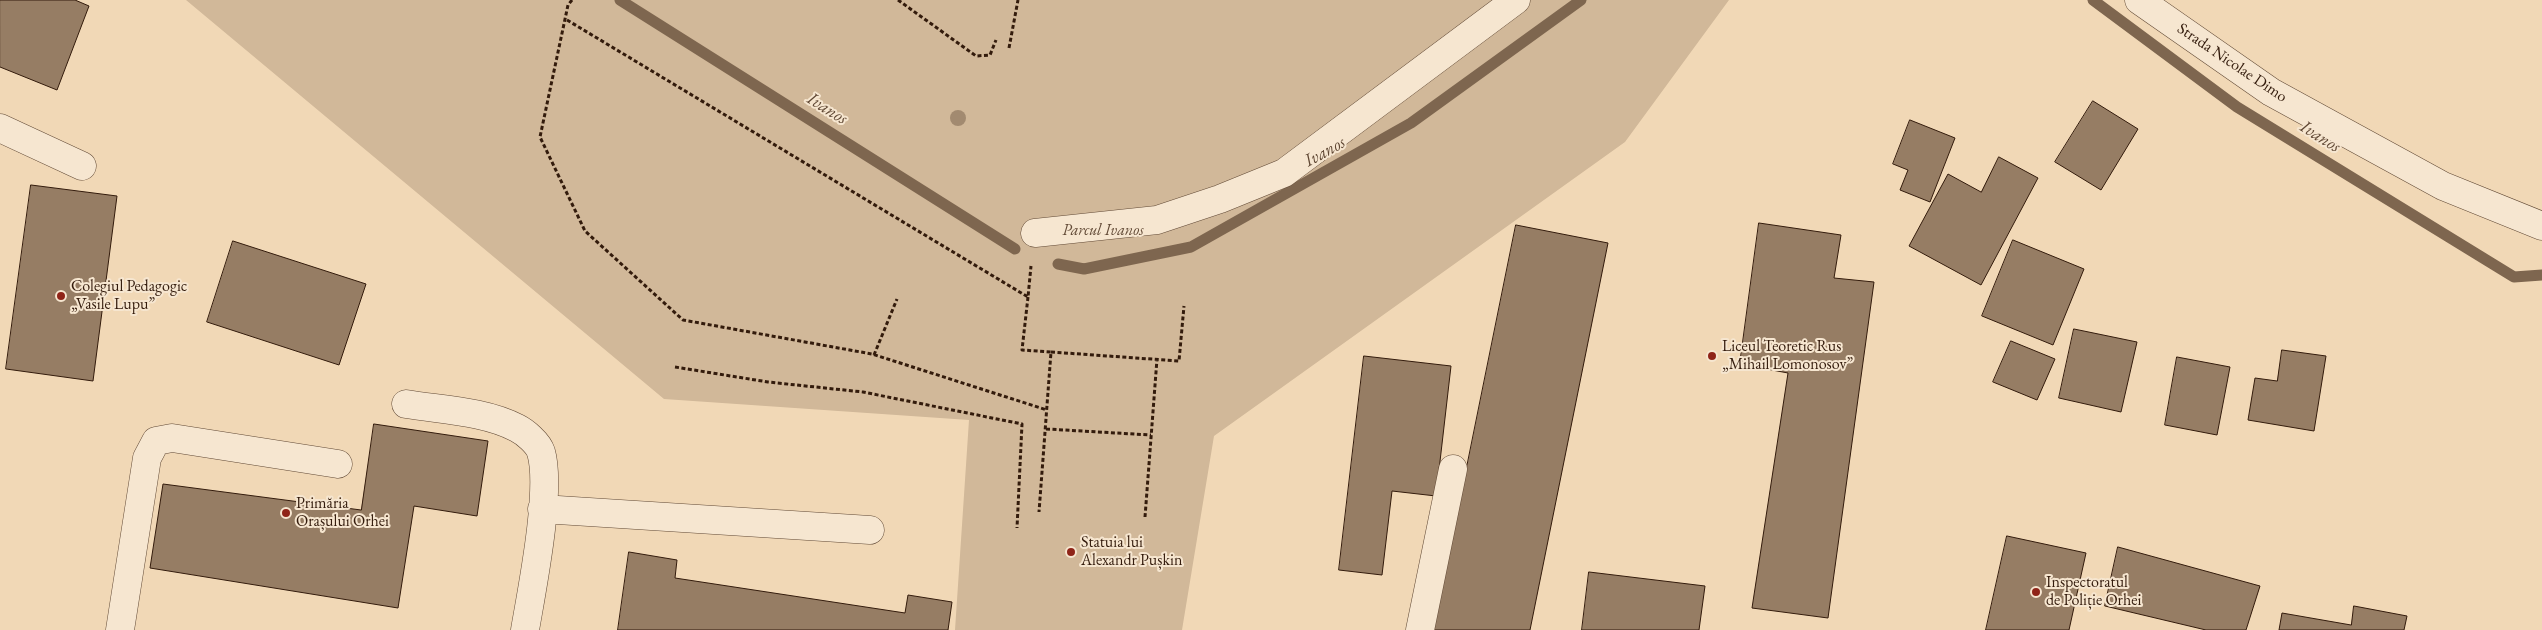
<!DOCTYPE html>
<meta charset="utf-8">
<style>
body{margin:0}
canvas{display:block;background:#f1d8b6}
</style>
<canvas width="2542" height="630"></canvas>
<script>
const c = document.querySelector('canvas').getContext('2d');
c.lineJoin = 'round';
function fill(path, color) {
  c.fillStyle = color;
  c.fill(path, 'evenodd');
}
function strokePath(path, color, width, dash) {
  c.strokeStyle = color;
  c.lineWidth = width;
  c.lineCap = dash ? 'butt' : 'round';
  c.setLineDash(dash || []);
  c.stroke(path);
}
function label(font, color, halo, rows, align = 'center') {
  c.font = font + ' "EB Garamond",serif';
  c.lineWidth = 4;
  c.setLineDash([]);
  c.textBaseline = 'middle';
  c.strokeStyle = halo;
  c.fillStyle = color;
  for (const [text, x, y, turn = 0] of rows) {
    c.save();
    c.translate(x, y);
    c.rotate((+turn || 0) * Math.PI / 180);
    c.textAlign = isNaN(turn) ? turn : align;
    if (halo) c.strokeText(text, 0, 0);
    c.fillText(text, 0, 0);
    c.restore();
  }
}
fill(new Path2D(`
 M186,0h1543l-104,142 -411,294 -32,194h-227l14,-210 -305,-21z`), '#d1b899');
strokePath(new Path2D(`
 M620,0l395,249
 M2093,0l144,107 277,170 28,-2
 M1058,264l26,5 107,-22 220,-124 170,-123`), '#7e664f', 11);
const building = new Path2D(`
 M0,0h75l14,6 -32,84 -57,-23z
 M2093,101l45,28 -37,61 -46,-28z
 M1910,120l45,18 -25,64 -30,-12 8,-20 -15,-6z
 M1999,157l39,21 -57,107 -72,-39 39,-72 33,18z
 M31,185l86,11 -24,185 -87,-12z
 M1759,223l82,12 -7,43 40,4 -46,336 -76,-10 36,-235 -48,-9z
 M1516,225l92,18 -78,387h-96z
 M2013,240l71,29 -31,76 -71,-29z
 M233,241l133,43 -27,81 -132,-43z
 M2074,329l63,13 -16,70 -62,-14z
 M2011,341l44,18 -18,41 -44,-18z
 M2282,350l44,6 -12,75 -66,-11 7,-42 22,3z
 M1364,356l87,10 -15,130 -44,-5 -10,84 -43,-5z
 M2177,357l53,10 -13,68 -52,-10z
 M374,424l114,17 -11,75 -63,-10 -16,102 -248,-40 13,-84 198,26z
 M2007,536l79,17 -17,77h-83z
 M2118,547l142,39 -14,44h-40l-101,-24z
 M629,552l48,8 -2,18 230,35 3,-18 44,7 -4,28h-330z
 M1589,572l116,14 -6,44h-117z
 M2354,606l53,10 -3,14h-125l3,-17 69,12z`);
fill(building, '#967d64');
strokePath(building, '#331b0c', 1);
const minor = new Path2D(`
 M2139,0l132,92 172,94 99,40
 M0,128l82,38
 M1035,233l122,-13 63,-21 64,-26 232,-173
 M406,404c36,6 78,7 111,24 8,4 21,15 24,24 11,37 -9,137 -16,178
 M542,509l328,21
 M120,630l27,-172 9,-17 16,-3 166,26
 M1420,630l33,-161`);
strokePath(minor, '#624a36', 29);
strokePath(new Path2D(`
 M572,0l-4,5 -28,132 45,94 98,89 189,34 175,56
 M898,0l78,56 14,-1 6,-15
 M567,20l461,277 3,-31
 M1009,48l9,-48
 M1028,297l-6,53 29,2 -12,160
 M1051,352l128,9 5,-55
 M874,355l23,-56
 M675,367l93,15 95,10 159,32 -5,104
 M1046,429l105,6
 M1145,517l12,-158`), '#331b0c', 3, [4, 2.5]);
strokePath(minor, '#f6e6d0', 28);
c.fillStyle = '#a28a70';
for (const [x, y] of [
 [958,118]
]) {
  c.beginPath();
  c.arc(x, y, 8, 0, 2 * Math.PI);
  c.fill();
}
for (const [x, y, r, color] of [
 [61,296,5,"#8f2418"],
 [1712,356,5,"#8f2418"],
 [286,513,5,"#8f2418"],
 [1071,552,5,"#8f2418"],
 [2036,592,5,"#8f2418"]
]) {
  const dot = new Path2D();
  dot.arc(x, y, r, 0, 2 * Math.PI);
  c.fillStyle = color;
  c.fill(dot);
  strokePath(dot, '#f6e6d0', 2);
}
label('16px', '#331b0c', '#f6e6d0', [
 ["Strada Nicolae Dimo",2232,63,34]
]);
label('italic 16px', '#624a36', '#f6e6d0', [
 ["Parcul Ivanos",1103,231]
]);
label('16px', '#331b0c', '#f6e6d0', [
 ["Colegiul Pedagogic",71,287],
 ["„Vasile Lupu”",71,305],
 ["Liceul Teoretic Rus",1722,347],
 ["„Mihail Lomonosov”",1722,365],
 ["Primăria",296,504],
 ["Orașului Orhei",296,522],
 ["Statuia lui",1081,543],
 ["Alexandr Pușkin",1081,561],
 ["Inspectoratul",2046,583],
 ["de Poliție Orhei",2046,601]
], 'left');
label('italic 18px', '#5f4733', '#f6e6d0', [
 ["Ivanos",827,109,32],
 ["Ivanos",2320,137,32],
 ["Ivanos",1325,152,-29]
]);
</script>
